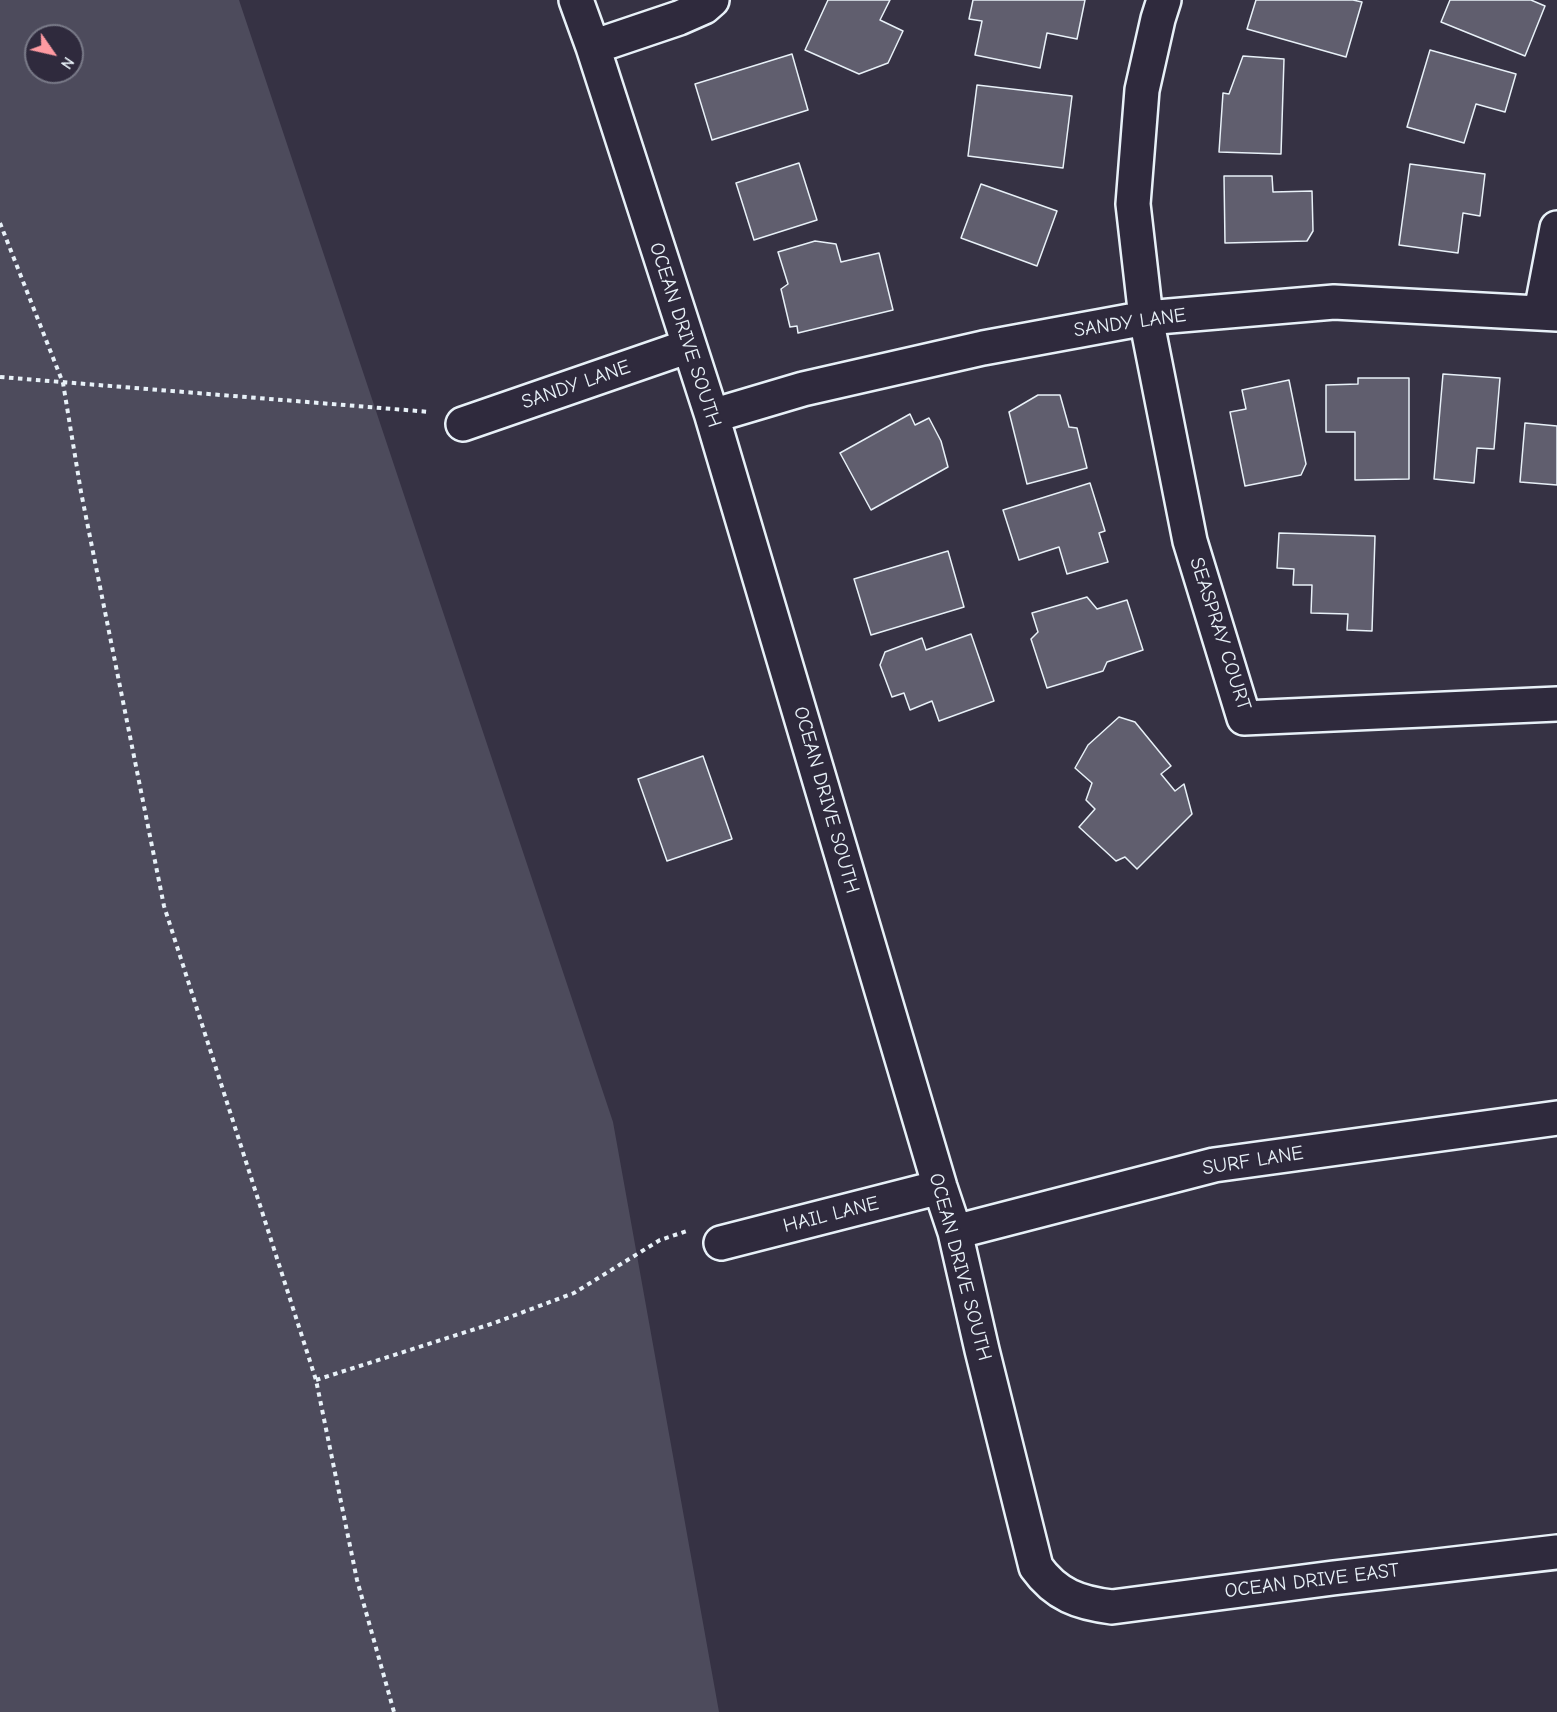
<!DOCTYPE html>
<style>
body{margin:0}
#map{position:relative;width:1557px;height:1712px;overflow:hidden;background:#363244;font-family:"Comic Neue",sans-serif}
canvas{display:block}
.north{position:absolute;left:24px;top:24px;width:60px;height:60px;box-sizing:border-box;background:#2f2a3d;border:2px solid #797a88;border-radius:50%;rotate:124deg;font-size:16px;font-weight:700;line-height:24px;text-align:center;color:#e8f1f8}
.north::after{content:'';display:block;margin:auto;width:21px;height:27px;background:#ff9aa2;clip-path:polygon(50% 0,100% 100%,50% 72%,0 100%)}
</style>
<div id="map">
<canvas width="1557" height="1712"></canvas>
<div class="north">N</div>
</div>
<script>
const c = document.querySelector('canvas').getContext('2d');
c.lineJoin = 'round';
function fill(path, color) {
  c.fillStyle = color;
  c.fill(path, 'evenodd');
}
function strokePath(path, color, width, dash) {
  c.strokeStyle = color;
  c.lineWidth = width;
  c.lineCap = dash ? 'butt' : 'round';
  c.setLineDash(dash || []);
  c.stroke(path);
}
function label(font, color, halo, rows, align = 'center') {
  c.font = font + ' "Comic Neue",sans-serif';
  c.lineWidth = 4.5;
  c.setLineDash([]);
  c.textBaseline = 'middle';
  c.strokeStyle = halo;
  c.fillStyle = color;
  for (const [text, x, y, turn = 0] of rows) {
    c.save();
    c.translate(x, y);
    c.rotate((+turn || 0) * Math.PI / 180);
    c.textAlign = isNaN(turn) ? turn : align;
    if (halo) c.strokeText(text, 0, 0);
    c.fillText(text, 0, 0);
    c.restore();
  }
}
fill(new Path2D(`
 M0,0h239l374,1122 106,590h-719zM36,36h36v36h-36z`), '#4d4b5c');
const building = new Path2D(`
 M828,0h62l-10,20 23,11 -15,32 -29,11 -54,-24z
 M973,0h112l-8,39 -30,-6 -7,35 -65,-13 7,-34 -13,-2z
 M1256,0h97l9,2 -16,55 -99,-28z
 M1450,0h81l14,6 -20,50 -84,-34z
 M1430,50l86,24 -11,38 -29,-8 -12,39 -57,-16z
 M792,54l16,56 -96,30 -17,-56z
 M1243,56l41,3 -3,95 -62,-2 4,-59 6,1z
 M977,85l95,11 -9,72 -95,-12z
 M799,163l18,57 -63,20 -18,-57z
 M1410,164l75,10 -5,42 -17,-3 -5,40 -59,-8z
 M1224,176h48l1,16 39,-1 1,40 -6,10 -82,2z
 M981,184l76,27 -20,55 -76,-28z
 M815,241l21,3 5,18 38,-9 14,57 -95,23 -1,-7 -7,1 -9,-38 7,-5 -10,-32z
 M1443,374l57,4 -6,71 -17,-1 -3,35 -40,-4z
 M1358,378h51v101l-54,1v-48h-29v-47l32,-1z
 M1289,380l17,84 -5,11 -56,11 -15,-74 16,-3 -4,-19z
 M1038,395h22l9,32 8,1 10,40 -60,16 -18,-72z
 M910,414l5,11 14,-7 12,23 7,26 -77,43 -31,-57z
 M1525,423l32,3v59l-37,-3z
 M1090,483l15,48 -6,2 9,29 -41,12 -8,-27 -40,13 -16,-50z
 M1279,533l96,3 -3,95 -25,-1 1,-16 -37,-1 1,-28h-19l1,-16 -17,-1z
 M948,551l16,56 -93,28 -17,-56z
 M1087,597l10,12 30,-9 16,50 -36,12 -4,9 -56,17 -16,-49 7,-7 -6,-19z
 M971,634l23,67 -55,20 -7,-20 -22,9 -6,-17 -12,4 -12,-32 5,-13 37,-14 4,12z
 M1119,717l16,5 36,44 -10,8 14,17 9,-7 8,30 -55,55 -12,-12 -9,4 -37,-34 16,-18 -9,-9 6,-17 -17,-15 13,-23z
 M703,756l29,83 -65,22 -29,-82z`);
fill(building, '#605e6e');
strokePath(building, '#e8f1f8', 1.5);
const minor = new Path2D(`
 M576,0l17,47 119,369 228,771 15,45 27,118 54,217c20,28 43,36 76,40l221,-29 224,-26
 M1164,0l-6,19 -16,71 -9,114 13,114 44,223 54,177 313,-14
 M593,47l86,-29 25,-11 8,-7
 M1541,312l16,-84
 M712,416l91,-27 180,-41 163,-30 188,-16 223,12
 M463,424l226,-78
 M955,1232l259,-67 343,-47
 M721,1243l219,-56`);
strokePath(minor, '#e8f1f8', 38);
strokePath(new Path2D(`
 M0,223l63,160 18,109 83,414 152,474 41,200 37,132
 M0,377l430,35
 M316,1380l178,-57 80,-30 86,-53 30,-10`), '#e8f1f8', 4, [4.5, 4.5]);
strokePath(minor, '#2f2a3d', 33);
label('20px', '#e8f1f8', '#2f2a3d', [
 ["SANDY LANE",1130,323,-8],
 ["OCEAN DRIVE SOUTH",685,335,72],
 ["SANDY LANE",576,385,-19],
 ["SEASPRAY COURT",1220,634,72],
 ["OCEAN DRIVE SOUTH",826,800,74],
 ["SURF LANE",1253,1161,-9],
 ["HAIL LANE",831,1215,-14],
 ["OCEAN DRIVE SOUTH",960,1267,75],
 ["OCEAN DRIVE EAST",1312,1581,-7]
]);
</script>
